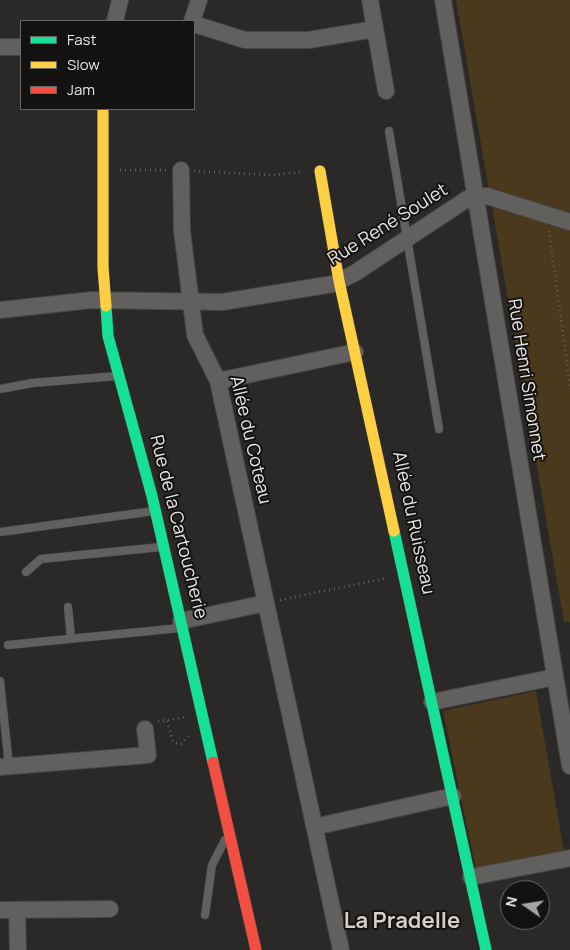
<!DOCTYPE html>
<meta charset="utf-8">
<style>
body{margin:0}
#map{position:relative;width:570px;height:950px;overflow:hidden;background:#2b2927;font-family:Manrope,sans-serif}
canvas{display:block}
.legend{position:absolute;left:20px;top:20px;width:175px;height:90px;box-sizing:border-box;background:#141211;border:1px solid #696765;margin:0;padding:6px 9px;list-style:none;font-size:15px;color:#e9e7e4}
.legend li{display:flex;align-items:center;gap:10px;height:25px}
.legend b{width:25px;border:1px solid #696765}
.north{position:absolute;left:500px;top:880px;width:50px;height:50px;box-sizing:border-box;background:#141211;border:1px solid #696765;border-radius:50%;rotate:283deg;font-size:14px;font-weight:700;line-height:20px;text-align:center;color:#e9e7e4}
.north::after{content:'';display:block;margin:auto;width:18px;height:22px;background:#a6a4a2;clip-path:polygon(50% 0,100% 100%,50% 72%,0 100%)}
</style>
<div id="map">
<canvas width="570" height="950"></canvas>
<ul class="legend">
<li><b style="height:6px;background:#16e098"></b>Fast</li>
<li><b style="height:6px;background:#ffcf43"></b>Slow</li>
<li><b style="height:6px;background:#f24e42"></b>Jam</li>
</ul>
<div class="north">N</div>
</div>
<script>
const c = document.querySelector('canvas').getContext('2d');
c.lineJoin = 'round';
function fill(path, color) {
  c.fillStyle = color;
  c.fill(path, 'evenodd');
}
function strokePath(path, color, width, dash) {
  c.strokeStyle = color;
  c.lineWidth = width;
  c.lineCap = dash ? 'butt' : 'round';
  c.setLineDash(dash || []);
  c.stroke(path);
}
function label(font, color, halo, rows, align = 'center') {
  c.font = font + ' Manrope,sans-serif';
  c.lineWidth = 4;
  c.setLineDash([]);
  c.textBaseline = 'middle';
  c.strokeStyle = halo;
  c.fillStyle = color;
  for (const [text, x, y, turn = 0] of rows) {
    c.save();
    c.translate(x, y);
    c.rotate((+turn || 0) * Math.PI / 180);
    c.textAlign = isNaN(turn) ? turn : align;
    if (halo) c.strokeText(text, 0, 0);
    c.fillText(text, 0, 0);
    c.restore();
  }
}
fill(new Path2D(`
 M456,0h114v622h-6z
 M536,691l28,161 -88,18 -33,-159z`), '#4b391d');
const lane = new Path2D(`
 M389,131l50,298
 M0,389l32,-6 85,-7
 M0,532l154,-21
 M26,572l15,-13 120,-12
 M68,607l3,31
 M8,645l172,-17
 M0,681l9,85
 M205,915l7,-50 13,-25`);
const street = new Path2D(`
 M370,0l16,91
 M443,0l127,766
 M115,21l5,-21
 M192,21l7,-21
 M194,24l51,16h64l66,-11
 M0,47h21
 M181,170l1,61 13,104 23,46 123,569
 M0,310l92,-10 130,2 111,-18 22,-11 112,-74 20,-3 83,26
 M218,381l137,-29
 M181,621l85,-18
 M432,702l123,-25
 M0,767l148,-12 -3,-26
 M314,827l139,-31
 M471,877l99,-19
 M0,910l110,-1
 M17,910l1,40`);
const fast = new Path2D(`
 M106,306l2,30 44,160 61,266
 M394,531l92,419`);
const slow = new Path2D(`
 M103,109v158l3,39
 M320,171l19,110 55,250`);
const jam = new Path2D(`
 M213,762l43,188`);
strokePath(lane, '#474542', 9);
strokePath(street, '#474542', 18);
strokePath(fast, '#474542', 12);
strokePath(slow, '#474542', 12);
strokePath(jam, '#474542', 12);
strokePath(new Path2D(`
 M120,170h47
 M194,171l78,4 29,-3
 M549,231l21,155
 M280,600l107,-22
 M168,720l17,-3
 M158,721l9,-1 6,22 8,2 7,-8`), '#646361', 2.5, [1, 4]);
strokePath(lane, '#61605e', 8);
strokePath(street, '#61605e', 16);
strokePath(fast, '#16e098', 11);
strokePath(slow, '#ffcf43', 11);
strokePath(jam, '#f24e42', 11);
label('18px', '#e9e7e4', '#141211', [
 ["Rue René Soulet",388,225,-32],
 ["Rue Henri Simonnet",526,380,81],
 ["Allée du Coteau",250,440,77],
 ["Allée du Ruisseau",413,523,78],
 ["Rue de la Cartoucherie",178,527,76]
]);
label('bold 22px', '#d3cfca', '#141211', [
 ["La Pradelle",402,922]
]);
</script>
